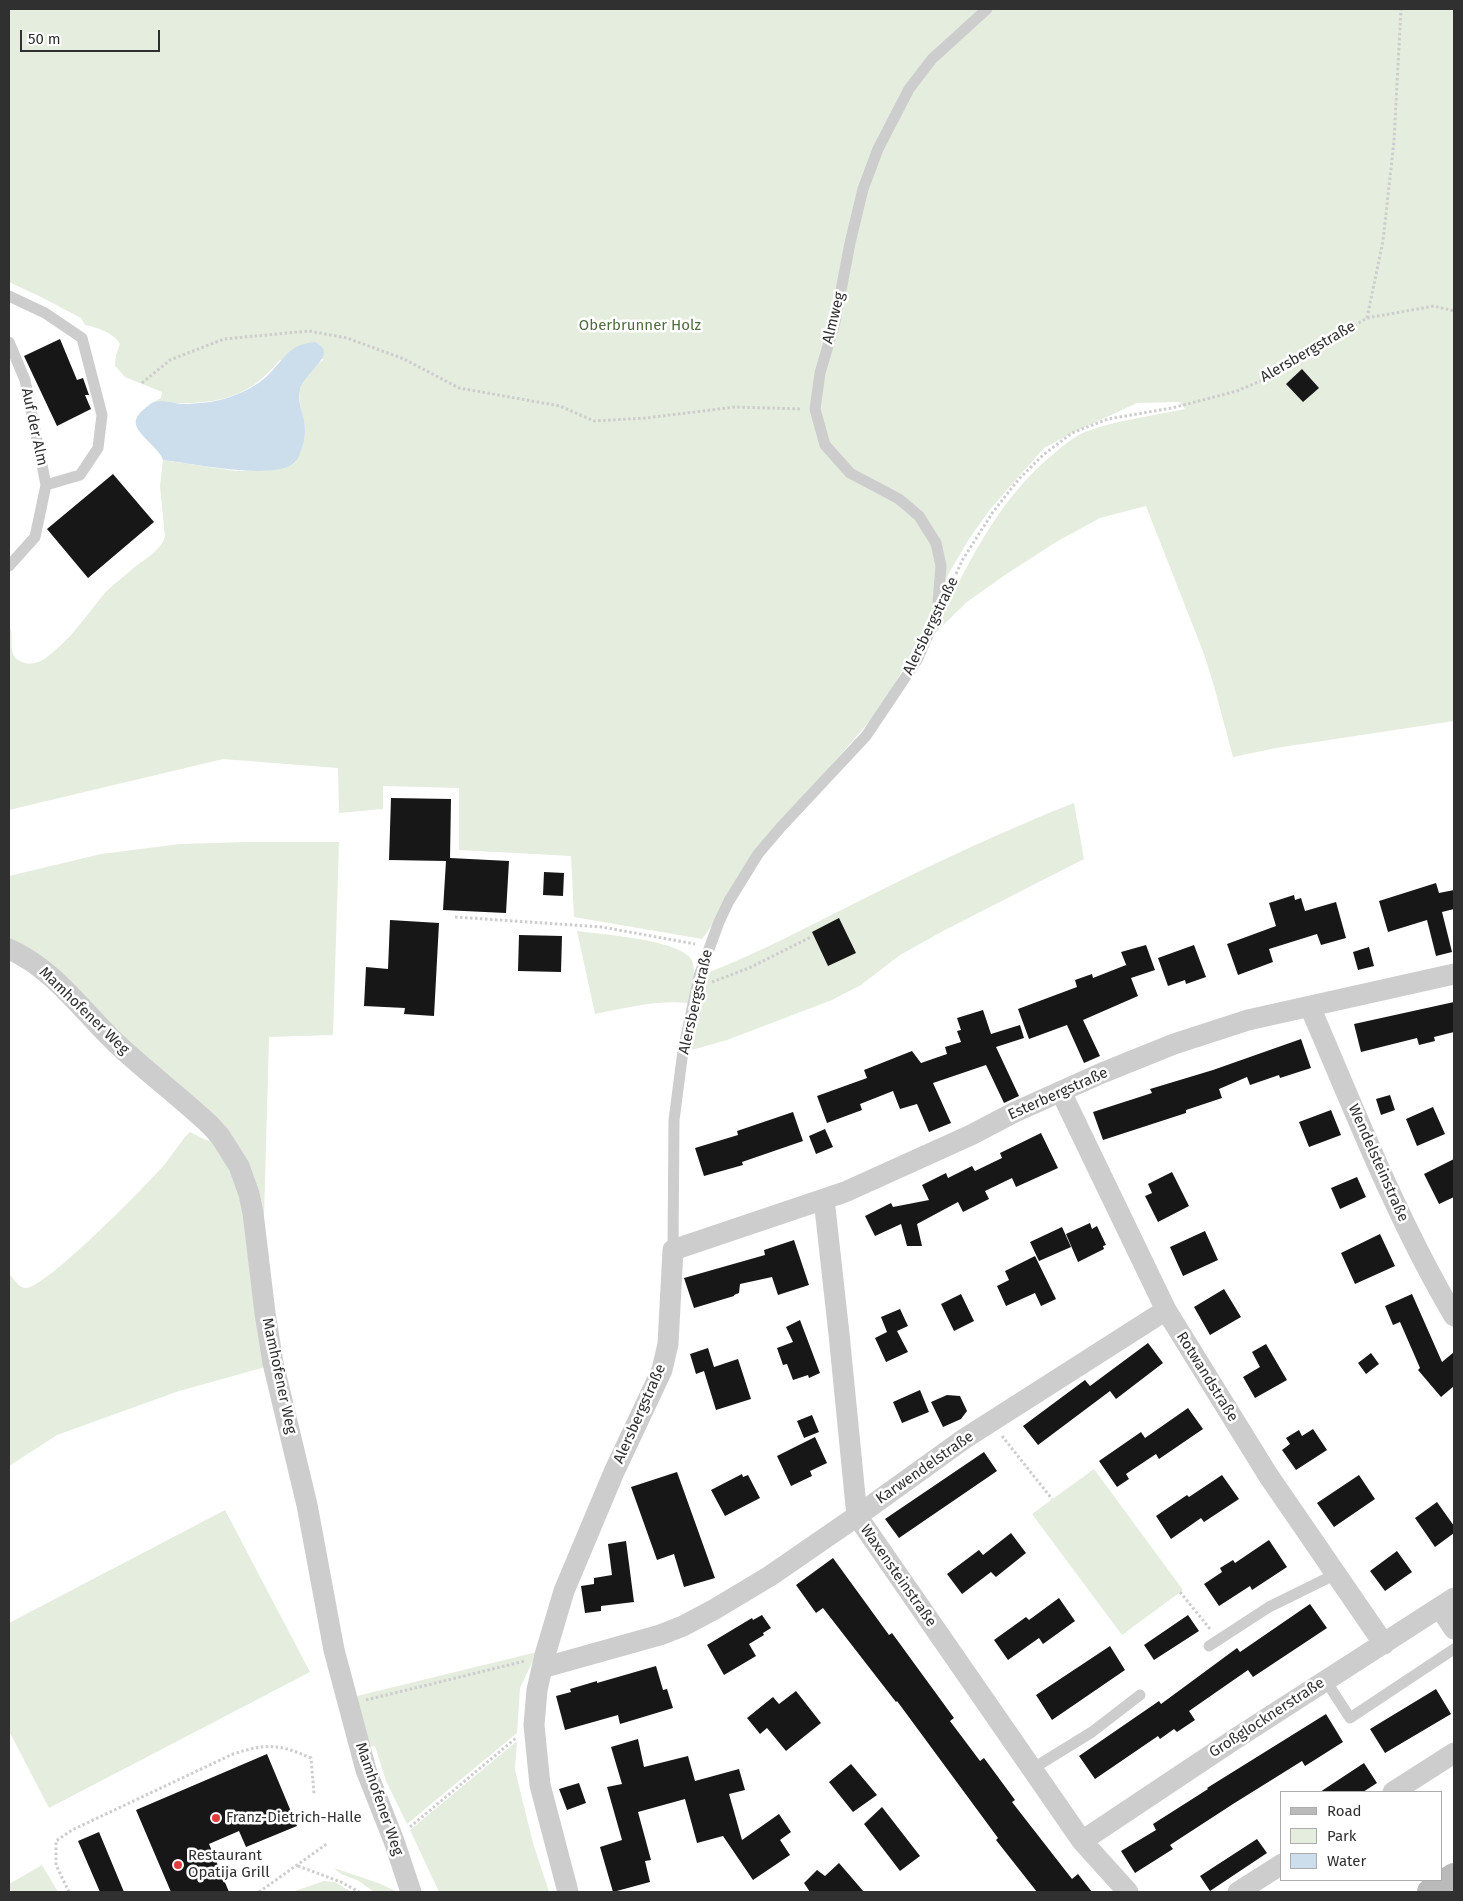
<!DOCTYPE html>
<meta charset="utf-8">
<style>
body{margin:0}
#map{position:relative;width:1463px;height:1901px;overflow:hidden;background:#fff;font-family:"Fira Sans",sans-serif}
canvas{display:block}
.frame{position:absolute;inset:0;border:10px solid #303030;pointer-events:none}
.legend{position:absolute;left:1280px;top:1791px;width:162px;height:90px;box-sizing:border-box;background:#fff;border:1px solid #acacac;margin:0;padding:6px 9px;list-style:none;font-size:15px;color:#303030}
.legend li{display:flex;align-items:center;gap:10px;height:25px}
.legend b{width:25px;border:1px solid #acacac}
.scale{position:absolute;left:20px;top:30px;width:140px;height:22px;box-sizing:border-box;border:2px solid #303030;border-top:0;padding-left:6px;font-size:15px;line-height:18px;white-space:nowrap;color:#303030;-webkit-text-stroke:4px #fff;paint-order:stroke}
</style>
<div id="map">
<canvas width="1463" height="1901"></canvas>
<div class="frame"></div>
<ul class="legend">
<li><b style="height:6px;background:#bababa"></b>Road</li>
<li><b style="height:14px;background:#e5eddf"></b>Park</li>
<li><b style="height:14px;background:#ccddeb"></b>Water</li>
</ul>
<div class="scale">50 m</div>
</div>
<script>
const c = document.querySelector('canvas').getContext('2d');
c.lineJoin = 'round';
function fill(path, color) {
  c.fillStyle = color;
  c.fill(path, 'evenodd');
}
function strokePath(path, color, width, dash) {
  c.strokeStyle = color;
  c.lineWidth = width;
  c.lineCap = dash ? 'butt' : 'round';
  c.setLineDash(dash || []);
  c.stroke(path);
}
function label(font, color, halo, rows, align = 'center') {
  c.font = font + ' "Fira Sans",sans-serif';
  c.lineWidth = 5;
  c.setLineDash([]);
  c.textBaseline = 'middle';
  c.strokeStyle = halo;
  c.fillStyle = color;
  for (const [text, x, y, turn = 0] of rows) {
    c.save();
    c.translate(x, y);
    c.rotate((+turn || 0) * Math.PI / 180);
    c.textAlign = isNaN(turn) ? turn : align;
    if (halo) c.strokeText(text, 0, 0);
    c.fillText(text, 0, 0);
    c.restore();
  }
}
fill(new Path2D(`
 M9,9h1445v712l-178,27 -43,9 -19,-71 -10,-32 -58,-148 -46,12 -44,24 -51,33 -38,27 -34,33c32,-66 65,-138 124,-184 8,-7 18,-15 28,-19 32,-12 67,-16 100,-23l-6,-7 -42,1 -65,30 -28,15 -38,43 -18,21 -19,27 -20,34 -29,65 -38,69 -60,69 -120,163 -128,-22 -3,-61 -112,-6v-62l-76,-2v23l-44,4 -1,-45 -115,-9 -214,51v-185c7,12 -4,31 13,37 9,4 18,0 25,-5 23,-17 39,-41 57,-63 7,-8 17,-15 26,-23 12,-11 29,-18 35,-34l-5,-51 3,-26 73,11 40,-1 19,-7c8,-15 13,-29 8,-46 -2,-9 -5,-18 -3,-27 3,-13 14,-23 24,-31l-44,1c-36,44 -73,45 -126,42l7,-4 1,-6 -37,-15 -10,-11 1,-11 4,-11c-6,-11 -24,-17 -35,-19l-4,-7 -40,-21 -32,-15z
 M1074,803l10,56 -141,72 -43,24 -39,30 -29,15 -105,40 -39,11 19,-78c52,-20 102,-47 152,-72 70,-35 141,-69 215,-98z
 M246,842h93l-6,193 -64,2 -6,216 -17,-84 -237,-225v-68l92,-22 79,-10z
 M577,931c21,3 108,9 115,30 5,12 -2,30 -4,42 -30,-3 -63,5 -93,11z
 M190,1132l16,8 12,2 22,41 29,183 -90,25 -122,44 -48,31v-193c4,5 9,14 16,15 18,3 123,-104 139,-123 9,-11 16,-23 26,-33z
 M1094,1469l89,121 -61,45 -90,-121z
 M225,1510l85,162 -261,136 -40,-77v-108z
 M537,1652l-17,36 -3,45 -110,91 -21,-43 -11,-35 -8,1 -14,-50z
 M517,1741l-2,29 18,73 16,49h-110l-29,-62z
 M42,1865l16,27h-49v-8z
 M334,1868l47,16 16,8h-23l-15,-11 -18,-7z
 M324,1881l11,1 16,10h-59z`), '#e5eddf');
fill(new Path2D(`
 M315,342c25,13 -10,28 -15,48 -3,10 2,20 4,30 2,11 1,22 -4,33 -1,3 -3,8 -6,10 -20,18 -104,0 -131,-3 -4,-14 -34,-29 -26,-43 2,-4 13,-14 17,-15 7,-2 20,1 27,2 16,0 35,-2 49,-7 12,-4 28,-12 37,-21 17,-16 21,-32 48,-34z`), '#ccddeb');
fill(new Path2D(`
 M60,339l17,41 6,-2 6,17h-4l6,14 -34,17 -33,-70z
 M1302,369l17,19 -16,14 -17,-18z
 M113,474l41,48 -66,56 -41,-49z
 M391,798l60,1 -1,59 59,3 -3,52 -63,-3 3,-49 -57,-1z
 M544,872l20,1 -1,23 -20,-1z
 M1436,883l3,10 15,-3v19l-12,3 10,40 -16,4 -9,-36 -39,12 -9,-31z
 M1294,895l1,5 6,-2 4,13 31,-9 10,36 -25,7 -4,-11 -48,15 4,13 -35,13 -11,-31 49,-18 -7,-23z
 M839,918l17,35 -28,13 -16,-34z
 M390,920l49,3 -5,93 -30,-2 1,-6 -41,-2 2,-39 22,2z
 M519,935l43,1 -1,36 -43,-1z
 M1146,945l9,25 -24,8 7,18 -55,24 17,36 -16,7 -17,-38 -38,14 -11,-30 59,-22 -2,-7 17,-6 1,4 33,-13 1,2 -6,-15z
 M1194,945l12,32 -20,7 -1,-4 -17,6 -10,-28z
 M1369,947l5,19 -16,4 -5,-18z
 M1454,1002v30l-20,5 1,4 -16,4 -2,-7 -56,14 -7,-28z
 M983,1010l8,24 29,-9 4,13 -28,9 23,49 -15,7 -18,-38 -53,18 18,40 -22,9 -12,-28 -17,5 -7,-18 -33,13 2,6 -35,13 -10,-27 50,-18 -3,-8 48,-19 9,12 26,-9 -2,-7 16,-5 -4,-11 4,-1 -4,-12z
 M1301,1039l10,29 -31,10 -1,-3 -29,10 -3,-8 -28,12 3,9 -36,12v3l-83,27 -10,-28 59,-19 -2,-4 63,-19z
 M1390,1095l5,15 -14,5 -5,-16z
 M1433,1107l12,27 -28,12 -11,-27z
 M1331,1110l10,25 -32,12 -10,-25z
 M793,1112l10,29 -61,21 1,3 -39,11 -9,-28 43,-13 -1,-4z
 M825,1129l8,18 -17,7 -7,-18z
 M1041,1133l17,35 -42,19 -4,-9 -27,13 4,8 -26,13 -5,-10 -41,22 5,22h-15l-6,-22 -26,12 -10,-20 26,-13 2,4 36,-7 -7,-15 24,-12 2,5 24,-12 3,5 27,-13 -2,-5z
 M1454,1159v38l-15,7 -15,-30z
 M1172,1172l17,34 -31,16 -13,-26 7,-3 -4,-9z
 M1357,1177l9,20 -26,12 -9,-21z
 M1090,1223l2,6 5,-3 9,19 -3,1 1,3 -26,13 -12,-28z
 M1062,1227l9,20 -32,14 -9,-19z
 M1205,1231l13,29 -35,16 -13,-29z
 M1380,1234l15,32 -40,18 -14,-31z
 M794,1240l15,45 -31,10 -6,-18 -32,7 -1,9 -5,2v1l-40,12 -10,-30 81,-23 -1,-5z
 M1035,1256l21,43 -15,7 -6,-13 -29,13 -9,-20 12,-6 -4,-9z
 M1224,1289l17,28 -31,18 -16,-28z
 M961,1294l13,27 -20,10 -13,-27z
 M1412,1294l30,68 12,-10v34l-13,11 -23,-27 2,-2 -20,-46 -7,3 -8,-19z
 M900,1309l8,17 -11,5 11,21 -22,10 -11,-24 12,-6 -6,-15z
 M800,1320l20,53 -11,5 -1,-3 -15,5 -6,-16 -4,1 -6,-17 16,-6 -7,-15z
 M1148,1343l15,20 -47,36 -6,-8 -72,54 -15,-19 62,-46 5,6z
 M1266,1344l21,36 -32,18 -12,-21 17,-10 -8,-15z
 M708,1348l6,19 24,-8 13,40 -35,11 -12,-39 -8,3 -6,-20z
 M1371,1353l8,11 -13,10 -8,-11z
 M920,1390l9,22 -27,11 -9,-21z
 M947,1395l13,1 7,15 -6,8 -18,8 -12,-25z
 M1188,1408l15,21 -44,30 -3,-5 -30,20 3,5 -12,8 -18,-26 42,-29 4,6z
 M812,1415l7,17 -15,6 -7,-17z
 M1313,1429l14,21 -31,20 -14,-20 8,-6 -4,-6 13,-8 3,6z
 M815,1437l12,26 -17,8 2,5 -21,10 -14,-30z
 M984,1452l13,19 -98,67 -14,-19z
 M677,1472l38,106 -31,9 -10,-33 -17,6 -26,-73z
 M742,1474l1,3 5,-2 12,23 -35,18 -14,-26z
 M1222,1475l17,24 -35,23 -3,-4 -30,21 -15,-23 31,-21 2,2z
 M1359,1475l16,24 -41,28 -17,-24z
 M1437,1502l17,24v7l-19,14 -20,-29z
 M1011,1533l15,20 -30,24 -5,-5 -29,22 -15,-20 32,-24 4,5z
 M1269,1540l18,27 -35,23 -2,-4 -31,20 -15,-22 18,-12 -2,-4 13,-8 2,3z
 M626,1541l8,61 -33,4v5l-16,2 -4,-27 13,-2v-6l18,-3 -4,-31z
 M1397,1551l15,21 -27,19 -15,-20z
 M833,1558l56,77 3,-2 62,85 -4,3 30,40 4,-3 31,42 -3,2 60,77 6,-5 14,18h-55l-41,-52 2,-2 -101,-137 -1,1 -73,-94 -7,5 -20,-28z
 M1059,1598l16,23 -32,23 -4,-6 -31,22 -14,-20 32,-23 3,3z
 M1310,1604l17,24 -74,49 -5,-7 -59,41 6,9 -18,12 -3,-3 -14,10 -2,-3 -63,43 -16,-23 80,-55 2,3 76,-56 3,4z
 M762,1615l9,13 -8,5 1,2 -15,9 7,12 -32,19 -17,-30 45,-27 1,2z
 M1188,1615l11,16 -45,29 -10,-15z
 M1110,1646l15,24 -73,50 -16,-25z
 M656,1666l7,24 4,-1 6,19 -53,16 -2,-9 -53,15 -9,-34 15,-4 -1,-3 27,-8v2z
 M1436,1689l15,25 -66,39 -15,-24z
 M796,1691l25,32 -35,28 -19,-23 -7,6 -13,-16 26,-21 6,7z
 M1326,1714l17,28 -38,24 -3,-5 -69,43 -63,41 3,4 -38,24 -14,-22 35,-21 -3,-6 55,-35 -1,-1z
 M638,1739l6,28 44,-11 7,25 44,-12 6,21 -16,4 13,46 37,-26 12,18 -11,8 10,15 -37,25 -30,-44 -26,7 -12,-44 -47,13 13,48 -6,1 5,21 -37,10 -13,-45 22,-7 -15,-53 15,-3 -11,-37z
 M267,1754l30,72 -51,21 -7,-16 -30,13 20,48h-58l-35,-82z
 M1364,1763l13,20 -14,9h-43z
 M851,1764l26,31 -24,17 -24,-30z
 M579,1783l7,20 -19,7 -8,-21z
 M882,1807l38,49 -20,15 -36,-47z
 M99,1832l25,60h-24l-22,-51z
 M1257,1839l10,14 -57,38 -10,-15z
 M839,1863l25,29h-54l-6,-9 13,-13 8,6z`), '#171717');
strokePath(new Path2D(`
 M1367,318l16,-77 11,-100 7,-132
 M142,383l28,-23 54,-21 85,-8 38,7 57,21 55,29 101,18 34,15 52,-3 89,-11 67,2
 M956,574l7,-15 30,-47 25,-32 25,-25 29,-22 36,-14 64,-11 65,-17 33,-14 97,-59 67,-12 20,5
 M455,917l147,10 93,17
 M712,982l37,-14 62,-31
 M1002,1436l50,63
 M1180,1592l30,37
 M366,1700l159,-39
 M410,1827l106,-89
 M298,1866l43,16 18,10
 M69,1892l-13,-27v-24l16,-11 161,-76c34,-11 46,-10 78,4l3,36
 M259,1892l69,-49`), '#cdcdcd', 3, [2.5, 2.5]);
strokePath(new Path2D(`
 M9,296l36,17 37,25 20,77 -4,33 -18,27 -34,10
 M9,342l16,38 21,105 -11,52 -26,29
 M673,1250l1,-130 9,-69 16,-75 20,-54 10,-21 29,-47 23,-27 85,-91 51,-76 20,-45 4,-49 -5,-23 -17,-27 -20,-17 -49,-26 -25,-28 -10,-36 5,-36 15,-51 15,-79 13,-54 15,-40 31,-60 23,-30 55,-50
 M1209,1646l60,-39 67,-33
 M1326,1681l24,37 104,-69
 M1032,1769l60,-37 48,-37`), '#cdcdcd', 11);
strokePath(new Path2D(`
 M9,949c45,20 73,62 108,95 30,28 63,53 93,81l10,11 19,30 10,28 4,19 12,100 8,50 34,142 27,145 32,120 28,71 17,51
 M1310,1007c45,104 86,211 144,309
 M1061,1092l105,218 102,165 116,169
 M824,1199l15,135 18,182 225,325 46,51
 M1440,1608l14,21
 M542,1668l118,-33 23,-9 32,-17 55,-33 87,-60 107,-77 202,-129
 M1393,1792l61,-39
 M1082,1841l153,-102 219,-141
 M568,1892l-28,-107 -6,-60 3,-35 8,-35 19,-64 50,-119 48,-102 6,-26 5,-94 172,-58 126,-57 44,-23 87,-39 72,-29 74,-24 206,-46
 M1238,1892l44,-28`), '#cdcdcd', 21);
strokePath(new Path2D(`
 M1431,1892l23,-15`), '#bababa', 28);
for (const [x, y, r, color] of [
 [216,1818,5,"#df3d3b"],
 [178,1865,5,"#df3d3b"]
]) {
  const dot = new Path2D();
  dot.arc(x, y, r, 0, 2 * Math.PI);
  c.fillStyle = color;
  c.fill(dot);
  strokePath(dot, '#fff', 2);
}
label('15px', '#303030', '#fff', [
 ["Almweg",834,318,-76],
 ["Alersbergstraße",1308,352,-30],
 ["Auf der Alm",34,427,78],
 ["Alersbergstraße",931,626,-64],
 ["Alersbergstraße",696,1002,-77],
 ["Mamhofener Weg",84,1011,44],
 ["Esterbergstraße",1058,1094,-24],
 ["Wendelsteinstraße",1378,1163,66],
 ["Mamhofener Weg",279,1376,78],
 ["Rotwandstraße",1207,1377,58],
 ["Alersbergstraße",640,1414,-66],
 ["Karwendelstraße",925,1468,-35],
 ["Waxensteinstraße",898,1576,55],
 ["Großglocknerstraße",1267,1718,-33],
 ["Mamhofener Weg",379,1799,71]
]);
label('15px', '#506b3f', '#fff', [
 ["Oberbrunner Holz",640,326]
]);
label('15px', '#303030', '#fff', [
 ["Franz-Dietrich-Halle",226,1818],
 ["Restaurant",188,1856],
 ["Opatija Grill",188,1873]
], 'left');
</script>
